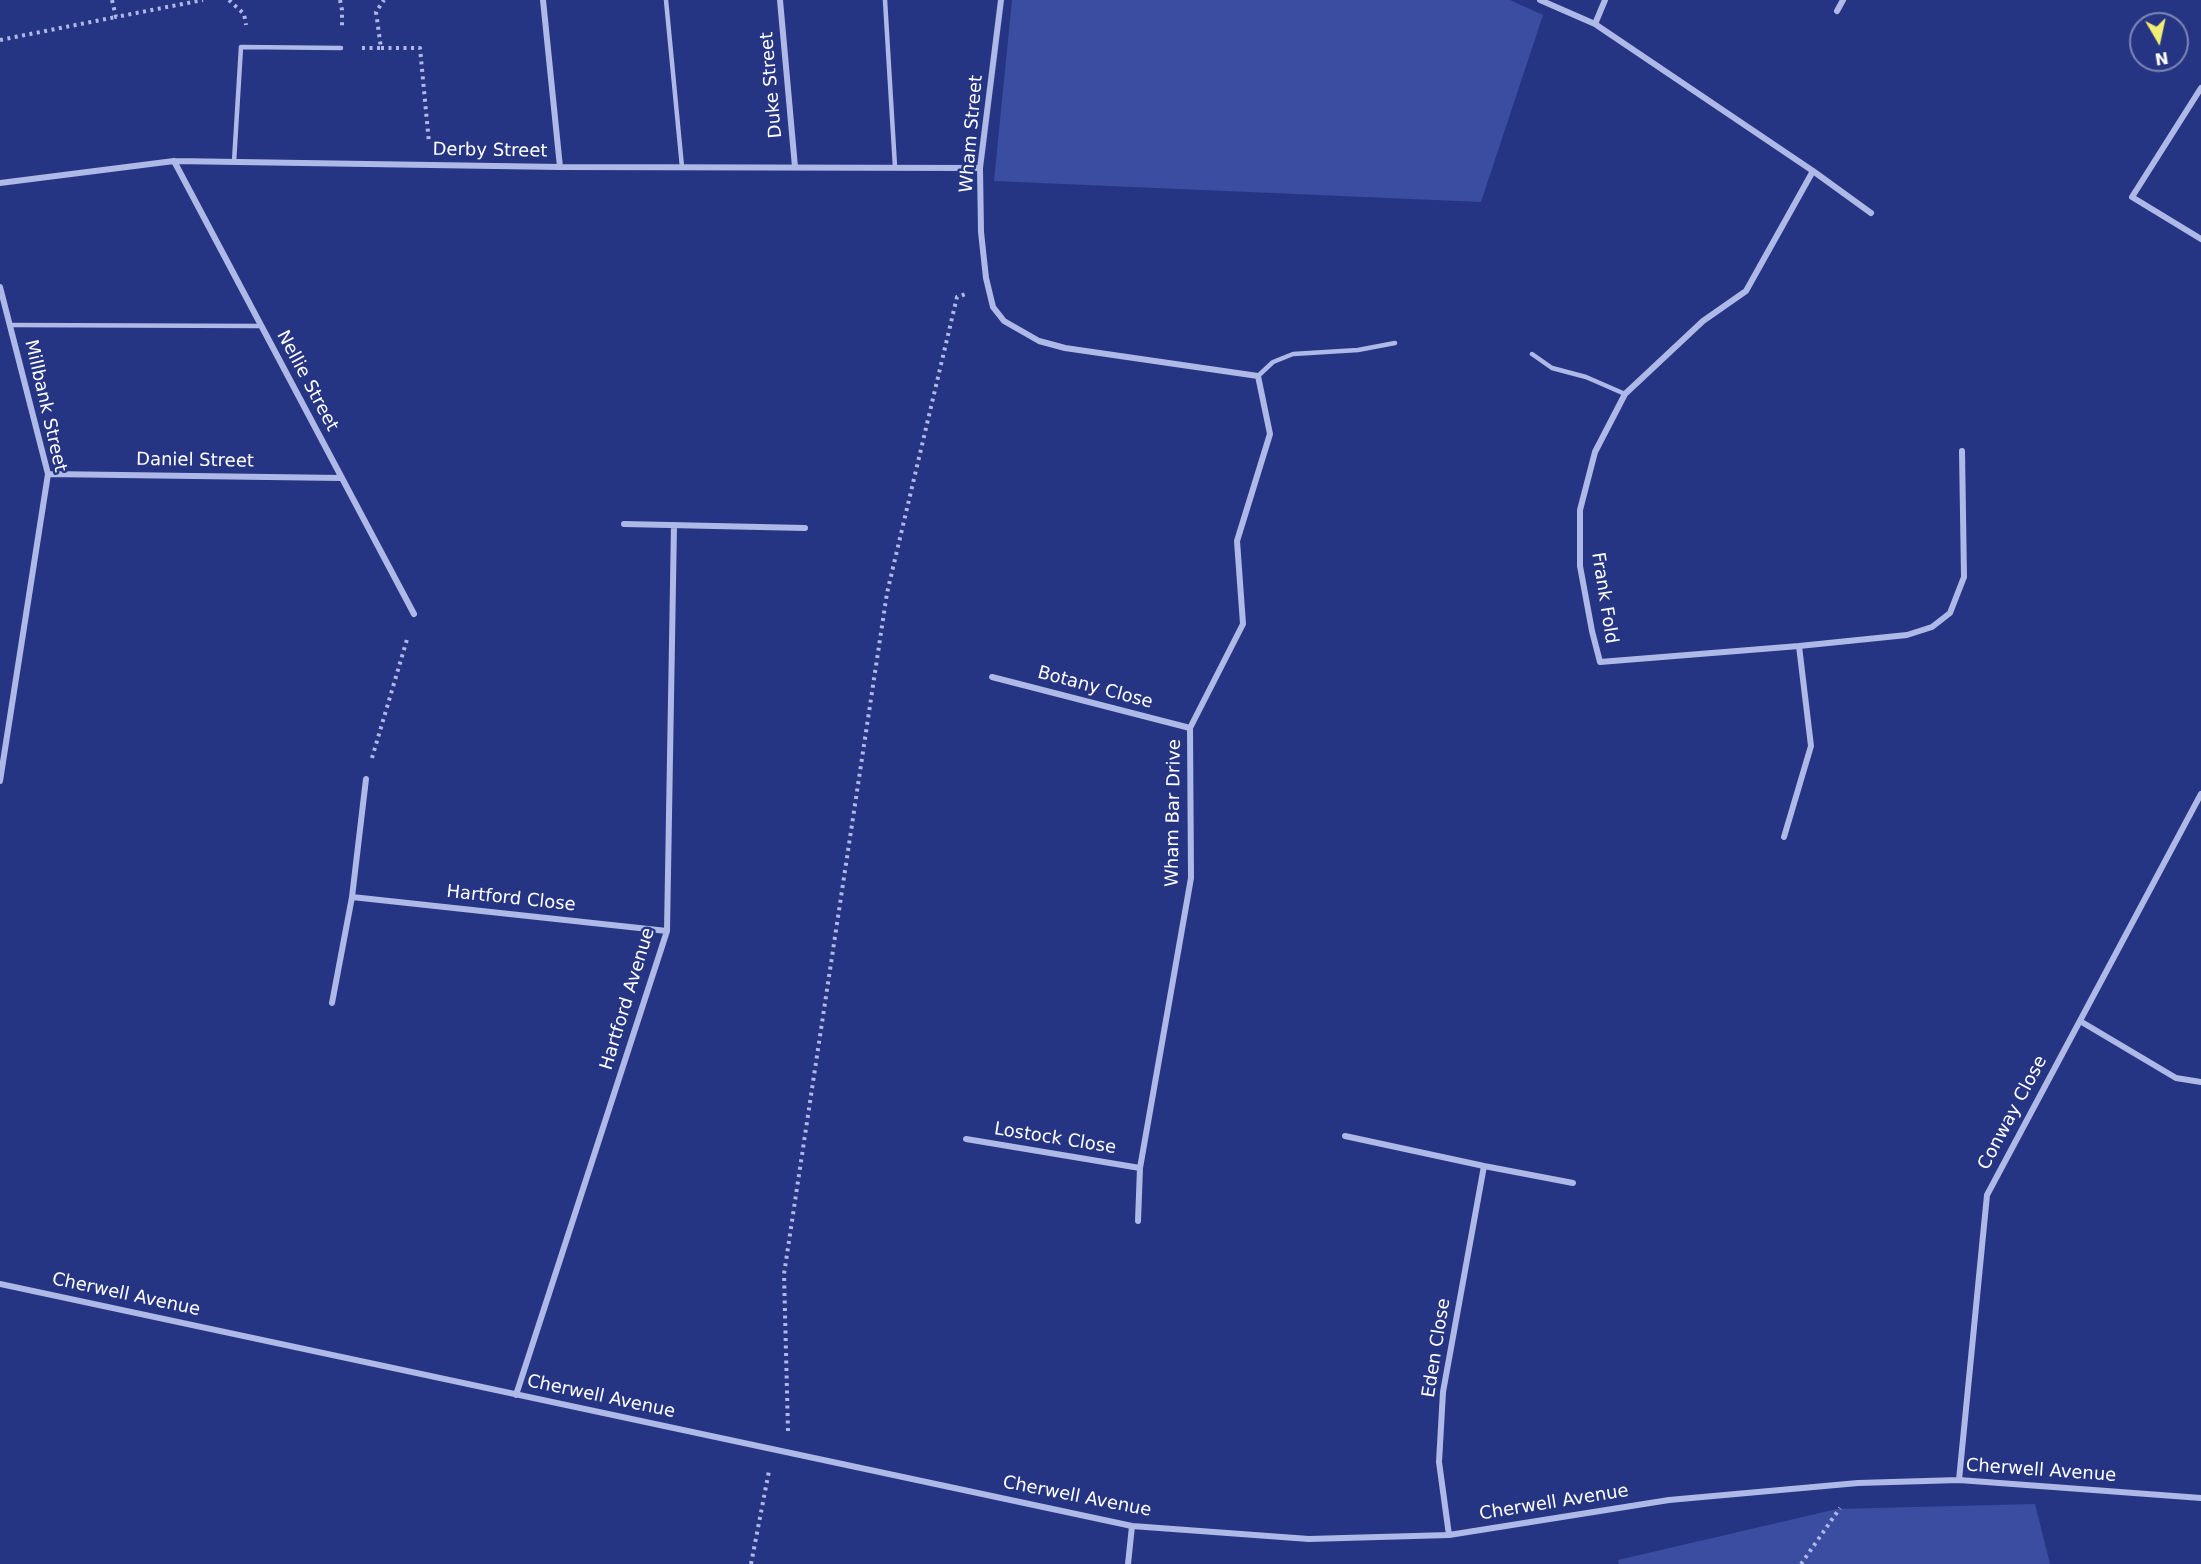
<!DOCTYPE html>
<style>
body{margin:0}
#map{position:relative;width:2201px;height:1564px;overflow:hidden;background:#263583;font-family:"DejaVu Sans",sans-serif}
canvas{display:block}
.north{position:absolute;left:2129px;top:12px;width:60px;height:60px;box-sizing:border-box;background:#263583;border:2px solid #7d86b5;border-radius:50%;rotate:171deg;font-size:16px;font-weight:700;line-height:24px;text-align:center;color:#fff}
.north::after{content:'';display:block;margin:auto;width:21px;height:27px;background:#f0ee74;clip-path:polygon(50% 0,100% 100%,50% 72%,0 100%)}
</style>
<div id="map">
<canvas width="2201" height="1564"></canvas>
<div class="north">N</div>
</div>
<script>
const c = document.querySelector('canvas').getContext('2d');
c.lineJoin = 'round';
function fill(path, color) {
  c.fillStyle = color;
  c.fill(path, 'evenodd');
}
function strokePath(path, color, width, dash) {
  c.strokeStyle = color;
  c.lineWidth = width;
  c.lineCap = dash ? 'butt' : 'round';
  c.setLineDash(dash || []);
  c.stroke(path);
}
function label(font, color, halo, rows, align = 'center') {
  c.font = font + ' "DejaVu Sans",sans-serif';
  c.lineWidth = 5;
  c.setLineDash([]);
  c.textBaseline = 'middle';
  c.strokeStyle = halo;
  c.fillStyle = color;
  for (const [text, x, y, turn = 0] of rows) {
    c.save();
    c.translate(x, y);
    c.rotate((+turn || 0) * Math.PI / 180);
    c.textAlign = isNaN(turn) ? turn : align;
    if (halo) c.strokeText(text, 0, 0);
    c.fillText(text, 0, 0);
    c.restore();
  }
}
fill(new Path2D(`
 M1012,0h498l33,15 -62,187 -487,-21z
 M2035,1504l15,60h-431l-1,-4 219,-51z`), '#3b4da0');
strokePath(new Path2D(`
 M112,0l4,17 87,-17
 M229,0l15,14 2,11
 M340,0l2,10v16
 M0,40l116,-23
 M362,48h19l-5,-36 8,-12
 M381,48h39l9,95
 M372,758l36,-122
 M788,1431l-4,-157 103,-681 70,-296 9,-3
 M751,1564l18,-93
 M1801,1564l39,-56`), '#afb9e7', 4, [3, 4.5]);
strokePath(new Path2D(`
 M666,0l16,167
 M885,0l10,167
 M234,162l7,-115 100,1
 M11,325l249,1
 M1532,354l20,14 34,9 39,17
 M1258,376l15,-14 20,-8 65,-4 37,-7`), '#afb9e7', 4.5);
strokePath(new Path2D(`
 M543,0l17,167
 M780,0l15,167
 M1001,0l-21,168 1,64 5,46 7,29 11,14 35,20 26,7 193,28 12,58 -33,107 6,83 -53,104 1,150 -51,290 -2,53
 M1540,0l55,24 218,147 58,42
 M1837,11l6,-11
 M1595,24l10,-24
 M2201,88l-69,109 69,42
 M174,161l240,453
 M1813,171l-67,120 -43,30 -78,73 -30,58 -15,58v56l12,65 8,31 199,-16 108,-11 25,-8 18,-14 14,-36 -2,-126
 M0,183l174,-22 386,6 420,1
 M0,287l48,187 -48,307
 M48,474l293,4
 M624,524l181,4
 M992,677l198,51
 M1784,837l27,-91 -12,-100
 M352,897l315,34
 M332,1003l20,-106 14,-118
 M2080,1021l96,57 25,4
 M1345,1136l139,30 89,17
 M966,1139l174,29
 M0,1284l1132,242 177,13 140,-4 220,-35 189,-17 101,-3 242,18
 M516,1395l151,-464 7,-406
 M1959,1480l28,-285 214,-401
 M1449,1535l-10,-73 4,-70 41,-226
 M1128,1564l4,-38`), '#afb9e7', 6);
label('18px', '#fff', '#263583', [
 ["Duke Street",772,85,-95],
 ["Wham Street",972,134,-85],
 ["Derby Street",490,151,1],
 ["Nellie Street",307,381,62],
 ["Millbank Street",45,406,77],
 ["Daniel Street",195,461,1],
 ["Frank Fold",1604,598,81],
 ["Botany Close",1095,688,15],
 ["Wham Bar Drive",1174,813,-89],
 ["Hartford Close",511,899,6],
 ["Hartford Avenue",628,999,-73],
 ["Conway Close",2013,1113,-62],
 ["Lostock Close",1055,1139,9],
 ["Cherwell Avenue",126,1295,12],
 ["Eden Close",1437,1348,-81],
 ["Cherwell Avenue",601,1397,12],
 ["Cherwell Avenue",2041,1471,4],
 ["Cherwell Avenue",1077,1497,11],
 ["Cherwell Avenue",1554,1503,-9]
]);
</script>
